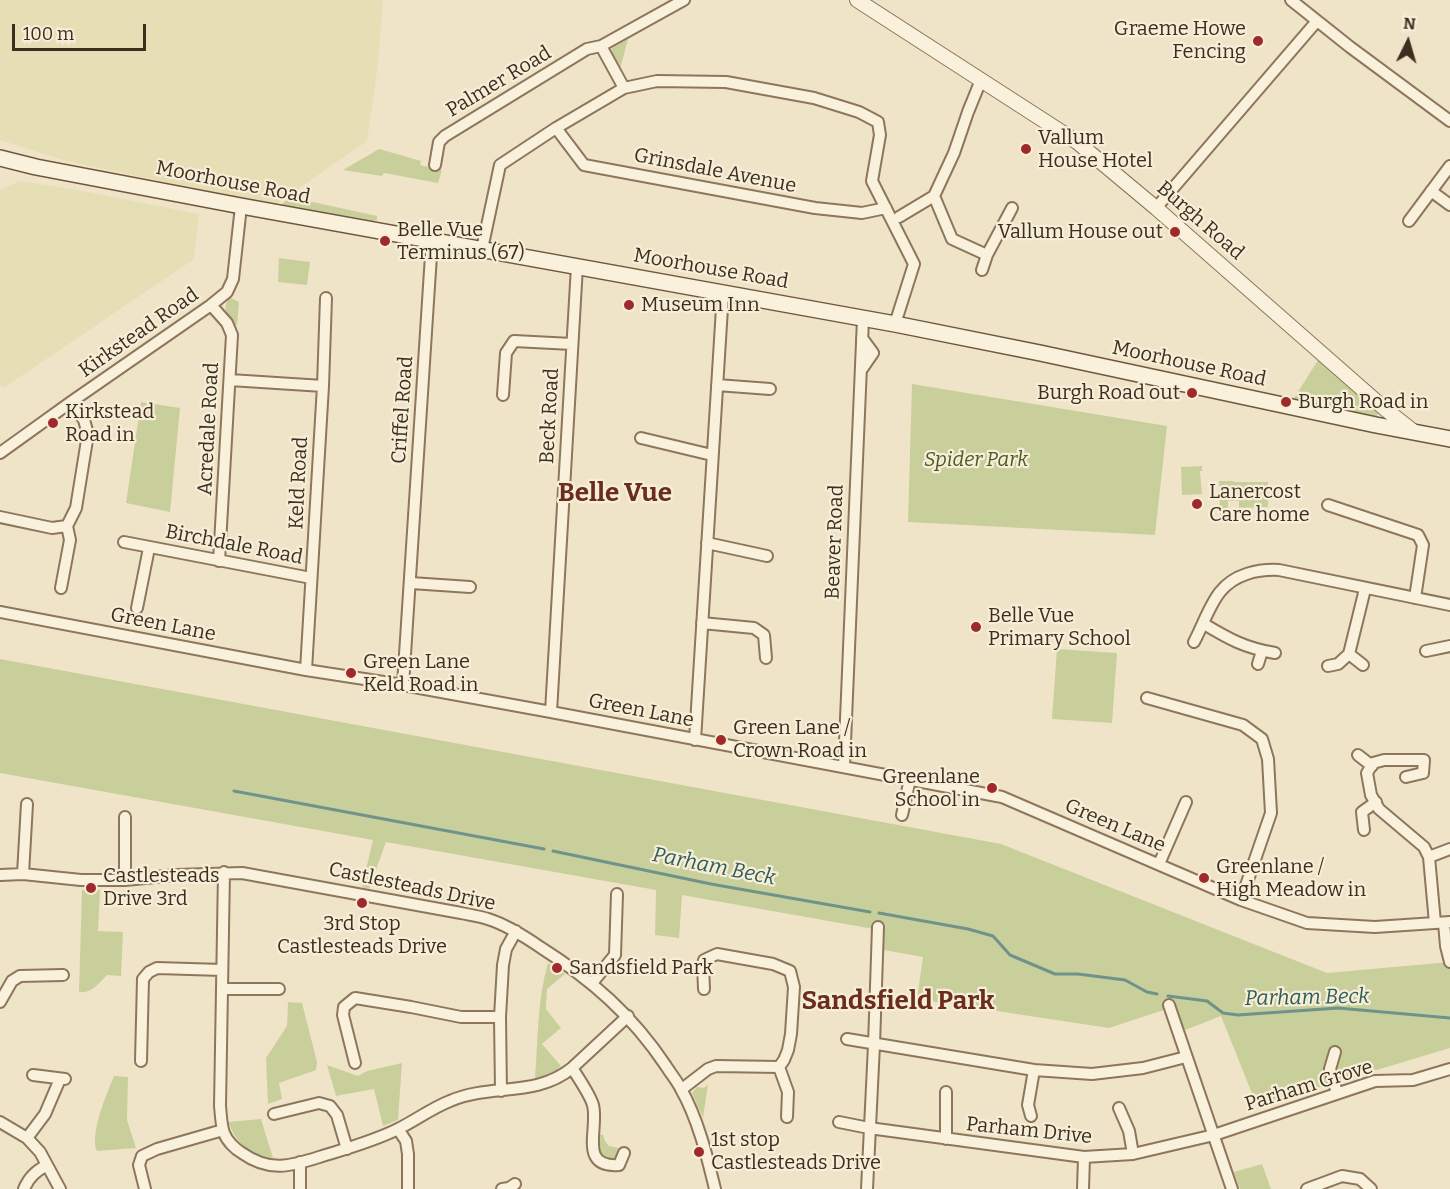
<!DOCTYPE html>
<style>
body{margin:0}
#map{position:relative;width:1450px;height:1189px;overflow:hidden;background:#f0e4c8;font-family:Bitter,serif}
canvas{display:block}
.north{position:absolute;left:1378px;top:12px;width:60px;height:60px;-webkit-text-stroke:4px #f7eed8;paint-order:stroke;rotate:5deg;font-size:16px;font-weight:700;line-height:24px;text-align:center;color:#3d2e20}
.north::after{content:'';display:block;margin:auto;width:21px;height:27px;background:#3d2e20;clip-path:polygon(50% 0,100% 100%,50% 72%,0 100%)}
.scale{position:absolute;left:12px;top:24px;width:134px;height:27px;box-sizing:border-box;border:3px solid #3d2e20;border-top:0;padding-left:8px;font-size:18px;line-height:21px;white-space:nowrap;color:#3d2e20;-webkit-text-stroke:4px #f7eed8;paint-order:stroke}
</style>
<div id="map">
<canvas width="1450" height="1189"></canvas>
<div class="north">N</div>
<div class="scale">100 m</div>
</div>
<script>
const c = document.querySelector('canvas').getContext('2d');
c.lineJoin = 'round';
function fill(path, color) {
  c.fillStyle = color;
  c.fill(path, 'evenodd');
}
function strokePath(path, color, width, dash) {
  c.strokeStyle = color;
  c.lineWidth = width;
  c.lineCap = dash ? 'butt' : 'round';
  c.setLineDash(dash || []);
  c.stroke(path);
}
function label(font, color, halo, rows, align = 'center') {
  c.font = font + ' Bitter,serif';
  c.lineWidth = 4.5;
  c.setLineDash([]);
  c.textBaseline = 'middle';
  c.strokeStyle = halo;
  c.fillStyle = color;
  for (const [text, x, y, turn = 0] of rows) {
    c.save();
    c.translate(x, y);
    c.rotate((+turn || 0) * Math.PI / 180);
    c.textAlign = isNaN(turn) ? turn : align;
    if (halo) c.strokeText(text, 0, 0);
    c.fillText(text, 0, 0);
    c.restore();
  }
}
fill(new Path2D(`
 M0,0h383l-5,64 -11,77 -94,65 -210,-46 -63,-20z
 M20,181l69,11 110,22 -5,45 -189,128 -5,-1v-196z`), '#e6deb5');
fill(new Path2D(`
 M628,39l-8,30c-5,-6 -11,-12 -8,-21z
 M379,149l42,12 -1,4 22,5 -4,13 -54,-10 -2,3 -39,-6z
 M290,197l87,19v4l-7,2 -91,-15z
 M279,258l31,4 -3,23 -29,-3z
 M229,297l10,5 -2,23h-4c-6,-13 -11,-13 -4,-28z
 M1318,360l57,50 3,4 -2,3 -83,-17z
 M912,384l255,42 -12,109 -247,-13z
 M141,402l39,6 -10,104 -44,-9z
 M1202,466v5h-2l2,23 -20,1 -1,-28z
 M1219,481h14l1,1h34v25l-29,1v-7h-11v14h-8z
 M1057,649l60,4 -5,70 -60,-4z
 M0,659l1001,185 326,129 123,-11v86l-193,58 -36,-90 -36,14 -12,-23 -64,21 -192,-29 6,-42 -39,-7 -5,-20 -197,-35 -3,43 -24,-3 1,-45 -270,-48 -17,47 -7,-2 11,-47 -373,-67z
 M82,890h18l-2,41 25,1 -2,44 -14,-1c-9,9 -16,19 -28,17z
 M548,963l17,11 -18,15 -1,20 15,19 -19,16 19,22 -11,9 -15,3c3,-38 2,-78 13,-115z
 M288,1002l14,1 15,59 -1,8 -37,13 3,16 -14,5 -2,-46 21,-32z
 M402,1063l-4,57 -15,6 -9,-37 -38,7 -9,-31 31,11 9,-5z
 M114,1076l14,1 -1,43 9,28 -39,3c-8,-16 10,-58 17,-75z
 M708,1084l-5,34 -11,-25 5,-6 7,1z
 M261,1119l12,39c-25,-2 -36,-15 -45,-36z
 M596,1134l7,1 2,6 4,5 10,2 -2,7 -7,7 -13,-9z
 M1262,1164l9,25h-31l-6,-17z`), '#c9cf9b');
strokePath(new Path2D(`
 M234,791l310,58
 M553,851l158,33 159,28
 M879,913l89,16 25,7 17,19 45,19h23l47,6 22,12 10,2
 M1168,996l39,5 16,12 15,2 100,-7 112,10`), '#6f938a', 3);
const minor = new Path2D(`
 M1291,0l59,47 100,74
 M601,46l83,-46
 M981,80l-13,32 -14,41 -20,43 18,43 35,16 25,-47
 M556,128l28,37 231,43 47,5 24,-5
 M435,165l4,-23 6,-6 142,-87 14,-3 23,42
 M1431,191l19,14
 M1156,208l161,-187
 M899,217l35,-21
 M1409,221l41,-55
 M482,249l18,-84 56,-37 68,-40 33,-7 69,1 88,16 45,14 19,10 2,13 -8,46 42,83 -19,60
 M982,270l5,-15
 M211,305l16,18 5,12 -13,226
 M862,338l11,15 -11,16
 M230,380l93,6
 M717,385l53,4
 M503,395l3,-42 8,-12 58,3
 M641,438l71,17
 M0,453l71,-51 140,-97 16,-13 6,-13 8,-73
 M1328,505l90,30 5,10 -8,53
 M0,517l52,11 15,-2 9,-18 12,-74 -4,-14 -13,-18
 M124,542l187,36
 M707,543l60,13
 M411,583l59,4
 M61,588l9,-48 -3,-14
 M137,608l12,-60
 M0,612l306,58 97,15 148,27 451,85 239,103 66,23 68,4 75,-5
 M702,623l52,5 10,7 2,23
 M1204,624c25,15 41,24 71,29
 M1194,642c8,-15 16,-38 26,-50 14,-18 38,-23 59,-22l171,35
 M1426,651l24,-5
 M1349,654l14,11
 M1258,664l4,-13
 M1328,666l10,-2 11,-10 16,-65
 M306,670l17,-284 3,-88
 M403,685l29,-445
 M1147,698l96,27 19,14 6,20 3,54 -30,87
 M551,712l26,-446
 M695,740l28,-448
 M1358,755l14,11
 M844,766l19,-447
 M1406,777l17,-4 1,-13h-40l-11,3 -6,10 4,22 8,14 45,38 5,10 6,66
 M902,815l8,-36
 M1364,830l-2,-18 14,-10
 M1429,857l21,-8
 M1159,864l27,-62
 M224,872l-4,234c1,9 1,19 4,27 3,8 11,16 18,20 31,22 54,11 87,1 23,-7 47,-14 69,-25 18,-9 34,-21 52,-28 41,-18 85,-3 122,-33l56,-52
 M23,874l4,-70
 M0,875l23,-1 58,6h44l51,-5 66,-2 219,40c9,2 18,3 27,6 19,6 36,17 52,28 52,33 92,68 126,119 5,8 11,15 15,23 17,30 26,67 34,100
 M125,880v-63
 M1444,923l2,23 4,16
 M592,983l23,-28 2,-61
 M222,989h57
 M0,1002l12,-21 8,-5 43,-1
 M1169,1005l63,184
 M847,1039l187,31 58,4 51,-6 43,-11
 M1335,1052l-5,17 7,24
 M141,1061l2,-82 6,-7 8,-4 65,2
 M355,1063l-12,-48 1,-8 11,-9 56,9 50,10h39
 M779,1067l9,25 -1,25
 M572,1068c6,9 18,27 21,37 6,24 -15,63 26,60l5,-12
 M33,1075l32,4
 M682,1089l26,-20 8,-3 63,1 5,-7 4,-10 3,-16 3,-47 -4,-16 -17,-7 -56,-10 -13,6 -1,5 1,24
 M501,1091l-1,-74 3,-52 3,-16 10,-18
 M1119,1108l10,23 4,23
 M274,1114l45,-11 11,3 7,9 10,34
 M1031,1116l-3,-11 6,-35
 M0,1122l27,16 13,14 20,37
 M839,1122l30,6 215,29 49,-3 81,-19 161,-54 38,-1 37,-11
 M398,1129l8,12 2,13v35
 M27,1138l18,-24 15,-35
 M946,1139v-47
 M300,1162v27
 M24,1189c5,-12 12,-18 23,-24
 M145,1189l-6,-24 3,-9 15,-7 66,-19
 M502,1189l7,-1 6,-4
 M867,1189l7,-144 4,-118
 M1083,1189l1,-32
 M1307,1189l35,-13 18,3 11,10`);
const tertiary = new Path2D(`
 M857,0l220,142 79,66 229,201 28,22`);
const secondary = new Path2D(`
 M0,158l36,9 205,39 654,118 145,29 336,72 74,14`);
strokePath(minor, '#8d765c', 14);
strokePath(tertiary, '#8d765c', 16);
strokePath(secondary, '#6f573f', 18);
strokePath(minor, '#faf1dc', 10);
strokePath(tertiary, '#faf1dc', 14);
strokePath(secondary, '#faf1dc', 15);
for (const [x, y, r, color] of [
 [1258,41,6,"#9e2a2b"],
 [1026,149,6,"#9e2a2b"],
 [1175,232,6,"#9e2a2b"],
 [385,241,6,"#9e2a2b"],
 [629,305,6,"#9e2a2b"],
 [1192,393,6,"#9e2a2b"],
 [1286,402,6,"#9e2a2b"],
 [53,423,6,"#9e2a2b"],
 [1197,504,6,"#9e2a2b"],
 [976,627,6,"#9e2a2b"],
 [351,673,6,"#9e2a2b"],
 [721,740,6,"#9e2a2b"],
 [992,788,6,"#9e2a2b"],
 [1204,878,6,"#9e2a2b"],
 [91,888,6,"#9e2a2b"],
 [362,903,6,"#9e2a2b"],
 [557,968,6,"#9e2a2b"],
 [699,1152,6,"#9e2a2b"]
]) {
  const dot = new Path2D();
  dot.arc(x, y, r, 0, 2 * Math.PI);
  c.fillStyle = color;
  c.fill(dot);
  strokePath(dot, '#f7eed8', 2);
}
label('20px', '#3d2e20', '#f7eed8', [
 ["Graeme Howe",1246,29,"right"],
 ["Fencing",1246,52,"right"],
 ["Vallum",1038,138],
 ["House Hotel",1038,161],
 ["Belle Vue",397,230],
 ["Terminus (67)",397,253],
 ["Vallum House out",1163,232,"right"],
 ["Museum Inn",641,305],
 ["Burgh Road out",1180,393,"right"],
 ["Burgh Road in",1298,402],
 ["Kirkstead",65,412],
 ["Road in",65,435],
 ["Lanercost",1209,492],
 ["Care home",1209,515],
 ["Belle Vue",988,616],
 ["Primary School",988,639],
 ["Green Lane",363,662],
 ["Keld Road in",363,685],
 ["Green Lane /",733,728],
 ["Crown Road in",733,751],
 ["Greenlane",980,777,"right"],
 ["School in",980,800,"right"],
 ["Greenlane /",1216,867],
 ["High Meadow in",1216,890],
 ["Castlesteads",103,876],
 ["Drive 3rd",103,899],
 ["3rd Stop",362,924,"center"],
 ["Castlesteads Drive",362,947,"center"],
 ["Sandsfield Park",569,968],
 ["1st stop",711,1140],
 ["Castlesteads Drive",711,1163]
], 'left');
label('20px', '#3d2e20', '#f7eed8', [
 ["Palmer Road",499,82,-31],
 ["Grinsdale Avenue",715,171,11],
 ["Moorhouse Road",233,183,11],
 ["Burgh Road",1200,221,41],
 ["Moorhouse Road",711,269,10],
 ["Kirkstead Road",139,333,-35],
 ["Moorhouse Road",1189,364,12],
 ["Criffel Road",403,410,-86],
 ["Beck Road",550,416,-87],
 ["Acredale Road",209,429,-87],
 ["Keld Road",299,483,-87],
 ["Beaver Road",835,542,-88],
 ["Birchdale Road",234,545,11],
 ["Green Lane",163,625,11],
 ["Green Lane",641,711,11],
 ["Green Lane",1115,826,23],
 ["Castlesteads Drive",412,887,12],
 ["Parham Grove",1309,1086,-17],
 ["Parham Drive",1029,1131,6]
]);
label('italic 20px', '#4d5a26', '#f7eed8', [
 ["Spider Park",976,460]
]);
label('italic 21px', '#2f5d5a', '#f7eed8', [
 ["Parham Beck",714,867,11],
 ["Parham Beck",1307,998,-1]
]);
label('bold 26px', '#6b2e1e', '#f7eed8', [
 ["Belle Vue",615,494],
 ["Sandsfield Park",898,1002]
]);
</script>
